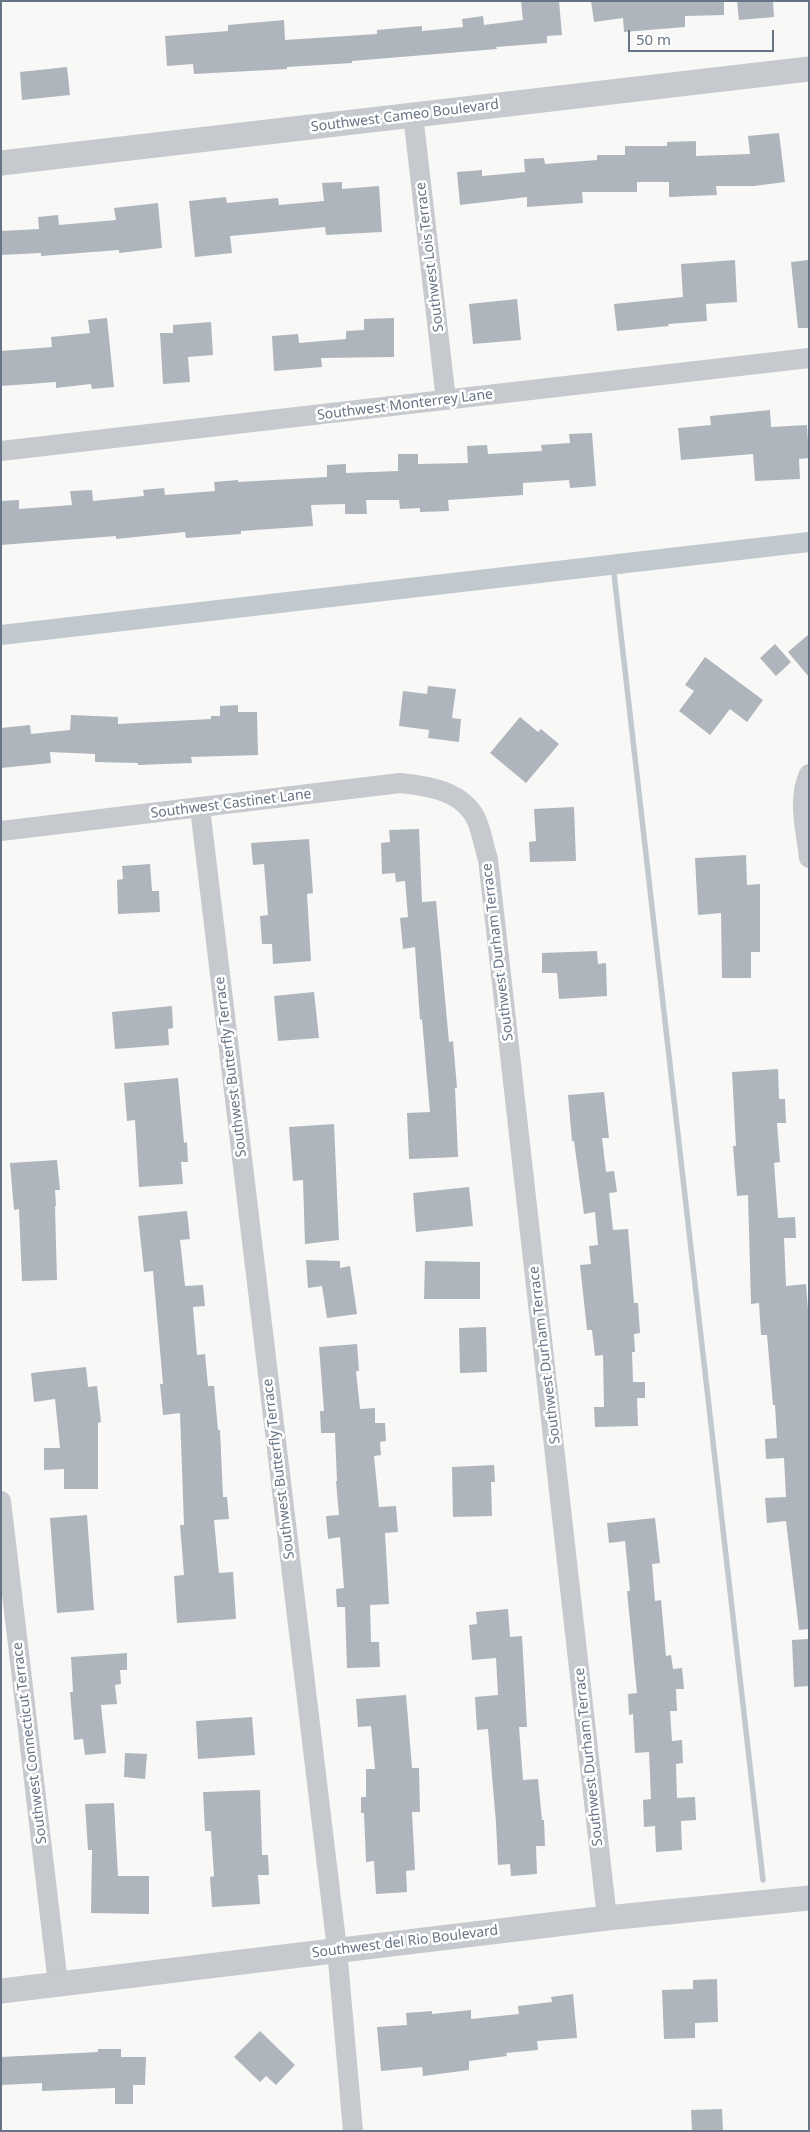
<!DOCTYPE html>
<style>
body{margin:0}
#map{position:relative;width:810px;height:2132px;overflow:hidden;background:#f8f8f6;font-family:"Noto Sans",sans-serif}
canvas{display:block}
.frame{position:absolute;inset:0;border:2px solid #677487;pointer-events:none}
.scale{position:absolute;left:628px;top:30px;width:146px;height:22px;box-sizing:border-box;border:2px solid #677487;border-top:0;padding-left:6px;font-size:15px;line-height:18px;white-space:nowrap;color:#677487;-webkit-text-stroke:4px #fff;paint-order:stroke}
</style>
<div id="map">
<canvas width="810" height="2132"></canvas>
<div class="frame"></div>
<div class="scale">50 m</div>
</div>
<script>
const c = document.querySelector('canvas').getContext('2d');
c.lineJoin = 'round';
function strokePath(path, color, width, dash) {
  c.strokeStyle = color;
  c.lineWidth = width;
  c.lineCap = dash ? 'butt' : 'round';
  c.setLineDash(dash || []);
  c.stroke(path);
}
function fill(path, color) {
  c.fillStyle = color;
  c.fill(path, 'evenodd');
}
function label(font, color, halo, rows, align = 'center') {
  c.font = font + ' "Noto Sans",sans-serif';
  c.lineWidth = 5;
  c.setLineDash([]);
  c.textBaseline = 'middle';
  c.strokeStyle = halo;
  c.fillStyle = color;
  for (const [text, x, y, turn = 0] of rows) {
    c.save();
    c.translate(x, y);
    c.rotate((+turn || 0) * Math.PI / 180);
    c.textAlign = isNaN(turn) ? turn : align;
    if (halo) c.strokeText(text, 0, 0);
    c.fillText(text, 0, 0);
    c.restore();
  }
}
strokePath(new Path2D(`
 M613,565l150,1315`), '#c1c9cf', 5.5);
strokePath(new Path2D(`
 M1,635l808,-93`), '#c1c9cf', 20);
fill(new Path2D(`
 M521,1h38l3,34 -15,1v7l-51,4 1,2 -145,12v2l-65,4v2l-93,5 -1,-10 -26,2 -2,-30 63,-5v-6l56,-5 1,20 92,-6v-4l45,-4v5l41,-4 -1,-8 21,-3 1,9 39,-5z
 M591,1h133v14l-39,1v11l-61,5 -1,-14 -29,4z
 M737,1h36l1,16 -35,3z
 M67,67l3,28 -48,5 -2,-28z
 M779,133l6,49 -31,4h-38l1,9 -48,2v-15h-32v10h-55l1,11 -56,4v-10l-67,8 -3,-33 25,-2v6l43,-4 -1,-13 20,-1 1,6 52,-4v-5h28v-9h42v-4l29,-1v15l54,-2 -2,-18z
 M342,182v7l37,-3 3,46 -56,3 -1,-8 -95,9 2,17 -37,4 -6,-56 37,-4 1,6 51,-5 1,7 45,-4 -2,-18z
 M158,203l4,45 -43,5v-3l-78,6v-3l-40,2v-24l38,-2 -1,-12 20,-2 1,10 57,-5 -2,-12z
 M735,260l2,42 -31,2 1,17 -39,3 1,2 -52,5 -3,-27 69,-7 -2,-33z
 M809,260v68h-11l-7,-66z
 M517,299l4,41 -48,4 -4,-40z
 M107,318l7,69 -22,2 -1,-5 -35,4v-6l-55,4v-35l51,-4 -1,-10 39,-4 -2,-13z
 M394,318v39l-73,1 1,9 -48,4 -2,-35 26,-2 1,9 47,-4v-8l18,-1v-11z
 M211,322l2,33 -25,2 2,25 -27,2 -3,-51h13v-8z
 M770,410l1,17 36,-2 2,33 -10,1 1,20 -45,2 -2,-27 -72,6 -3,-32 33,-3 -1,-9z
 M592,433l4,53 -26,2 -1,-8 -46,3v12l-75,5 1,11 -29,1v-4l-20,1 -1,-9h-33l1,14h-22v-10l-34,1 2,21 -72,5v3l-55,4 -1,-6 -69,7v-3l-115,9v-44l18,-1v9l53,-4 -2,-14 22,-1 1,11 51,-5 -1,-6 21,-2 1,7 50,-4 -1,-9 24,-2v2l89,-5v-12l19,-1v9l52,-2v-17h20v10l50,-1 -1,-17 20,-1 1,9 54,-3 -1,-6 29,-2 -1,-9z
 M809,634v43l-21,-25z
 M775,644l16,18 -15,14 -16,-18z
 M705,657l58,43 -16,22 -17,-13 -20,26 -31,-24 15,-20 -9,-6z
 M428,686l28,3 -4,29 9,1 -2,23 -31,-4 1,-8 -30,-4 4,-35 24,3z
 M238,705v7h19l1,43 -67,2 1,6 -54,2v-2l-43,-1v-8l-45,-2 1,11 -50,5v-40l29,-3 1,9 39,-4 1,-15 47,2v7l93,-5v-3h9v-10z
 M520,717l18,15 3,-3 18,15 -33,39 -36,-30z
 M574,807l2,54 -46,1 -1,-20 7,-1 -2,-32z
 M419,829l3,73 14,-1 13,141 4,-1 4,47h-2l3,69 -49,2 -2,-46 23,-1 -8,-93 -2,1 -5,-73 -12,2 -3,-31 8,-1 -3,-36 -9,1 -1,-9 -13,1 -1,-31 9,-1 -1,-12z
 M309,839l4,54 -6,1 4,67 -38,3 -1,-20h-10l-2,-28 8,-1 -4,-51 -11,1 -2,-22z
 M746,855l1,30 13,-1v68h-9v26h-29l-1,-65 -23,2 -3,-57z
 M150,864l2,27h7l1,21 -42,2 -1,-34 6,-1 -1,-13z
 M597,951l1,13 8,-1 1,33 -48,3 -2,-26h-15v-20z
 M314,992l5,46 -41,3 -4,-45z
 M172,1006l1,22 -5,1 1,16 -54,4 -3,-37z
 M778,1069l1,30h6l1,24h-9l3,39 -6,1 4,55 17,-1 1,21h-12l2,48 20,-2 3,38v307l-10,1 -13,-109 -19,2 -2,-25 21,-1 -2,-39 -18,1 -1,-20 12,-1 -2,-33h-2l-6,-70h-6l-2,-32 -8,1 -3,-109 -11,1 -4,-50h3l-4,-74z
 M178,1078l6,65 3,-1 1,20h-7l2,22 -44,3 -4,-67 -8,1 -3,-38z
 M604,1092l5,46h-7l4,34 8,-1 3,21 -8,1 4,37 15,-1 6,74h4l2,30 -6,1 1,18h-3l1,30h12v16h-8l1,28 -43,1 -1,-20h10l-1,-52 -8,1 -3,-26h-5l-7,-65 11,-1 -2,-18 9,-1 -3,-33 -11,2 -10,-73h-2l-4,-46z
 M334,1124l5,116 -34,4 -2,-64 -10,1 -4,-54z
 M57,1160l3,30h-5l1,16h-1l2,74 -35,1 -3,-72 -5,1 -4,-47z
 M469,1187l4,39 -57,6 -3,-39z
 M187,1211l3,28 -10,1 5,46 18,-1 2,21 -12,1 4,48 8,-1 3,32h6l4,44h2l3,67h4l2,22 -15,1 5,53 14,-1 3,47 -59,4 -3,-47 10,-1 -4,-50h4l-4,-112 -17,2 -3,-31h3l-10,-113 -9,1 -6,-56z
 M306,1260l34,1v7l10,-2 7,48 -30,4 -5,-32 -14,2z
 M425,1261l55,1v37h-56z
 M486,1327l1,45 -27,1 -1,-45z
 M357,1344l2,27h-3l4,38 15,-1v15h10l1,18 -6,1 1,13 -7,1 5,51 17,-1 2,26 -13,1 4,71 -19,1 1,37h8l1,25 -33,1 -2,-61h-8l-1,-18 8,-1 -4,-51 -12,2 -2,-23 13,-1 -3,-34h1l-2,-48h-14l-1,-22h4l-5,-64z
 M86,1367l2,20 9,-1 4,36 -3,1v66h-34v-20l-20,1v-22h16l-5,-49 -21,3 -3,-29z
 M494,1465l1,17h-4l1,34 -39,1 -1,-50z
 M87,1515l7,95 -37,3 -7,-95z
 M655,1518l5,45 -8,1 3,37 6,-1 5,56 5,-1 2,14 9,-1 2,21h-8l1,22h-7l2,30 10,-1 1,23 -7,1 1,34 18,-1 1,23 -15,1 1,29 -26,2 -1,-26 -11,1 -1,-27 8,-1 -2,-47 -14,1 -2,-39 -4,1 -1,-21 9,-1 -10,-102h3l-5,-50 -16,2 -2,-20z
 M508,1609l2,28 12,-1 5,91h-8l4,53 15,-1 4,41h2l1,26h-9l1,28 -26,2 -1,-12 -12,1 -2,-42 -8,-94 -11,1 -2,-33 23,-2 -2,-37 -24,2 -3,-35 8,-1 -1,-12z
 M809,1639v47l-15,1 -2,-47z
 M127,1653v17h-7l1,14 -6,1 2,19 -16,1 5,48 -21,2 -2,-16 -9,1 -4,-48h3l-2,-35z
 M406,1695l6,73h7l1,44h-8l3,58 -9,1 1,21 -31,2 -2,-33 -8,1 -2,-49h-3v-16h5v-28h9l-4,-43 -13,1 -2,-28z
 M252,1717l3,38 -57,4 -2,-38z
 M125,1753l22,1 -2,25 -21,-2z
 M260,1790l2,65h6l1,20h-11l2,29 -48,3 -2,-30 4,-1 -3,-45h-6l-2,-39z
 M114,1803l4,73h31v38l-58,-1 1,-63h-4l-3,-46z
 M717,1979l1,43 -23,1v15l-31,1 -2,-49 31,-1v-9z
 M573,1994l4,44 -40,3 1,9 -32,3 1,3 -38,5v9l-46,6 -1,-9 -41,4 -4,-44 30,-2 -1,-12 26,-2v3l39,-4v9l48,-5 -1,-8 34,-4 -1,-5z
 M260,2031l35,34 -19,20 -10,-9 -6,6 -26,-25z
 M98,2049h23v8h25l-1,28h-12v19h-18v-16l-73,3v-8l-41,2v-28l97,-5z
 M722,2109l1,22h-31l-1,-21z`), '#afb5bc');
strokePath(new Path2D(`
 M413,115l33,285
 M1,451l808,-93
 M809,774c-12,25 -3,57 0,84
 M200,808l137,1141 16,182
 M1,831l399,-48c29,3 64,8 77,38 5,12 7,26 11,38l119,1059
 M1,1501l57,483`), '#c6c9cd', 20);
strokePath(new Path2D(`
 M1,163l808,-94
 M1,1991l606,-73 202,-20`), '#c6c9cd', 25);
label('14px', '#677487', '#fff', [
 ["Southwest Cameo Boulevard",405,116,-7],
 ["Southwest Lois Terrace",430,257,-97],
 ["Southwest Monterrey Lane",405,405,-7],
 ["Southwest Castinet Lane",231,804,-7],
 ["Southwest Durham Terrace",498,952,-97],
 ["Southwest Butterfly Terrace",231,1067,-97],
 ["Southwest Durham Terrace",545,1355,-97],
 ["Southwest Butterfly Terrace",279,1469,-97],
 ["Southwest Connecticut Terrace",30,1743,-97],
 ["Southwest Durham Terrace",589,1757,-96],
 ["Southwest del Rio Boulevard",405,1942,-7]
]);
</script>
